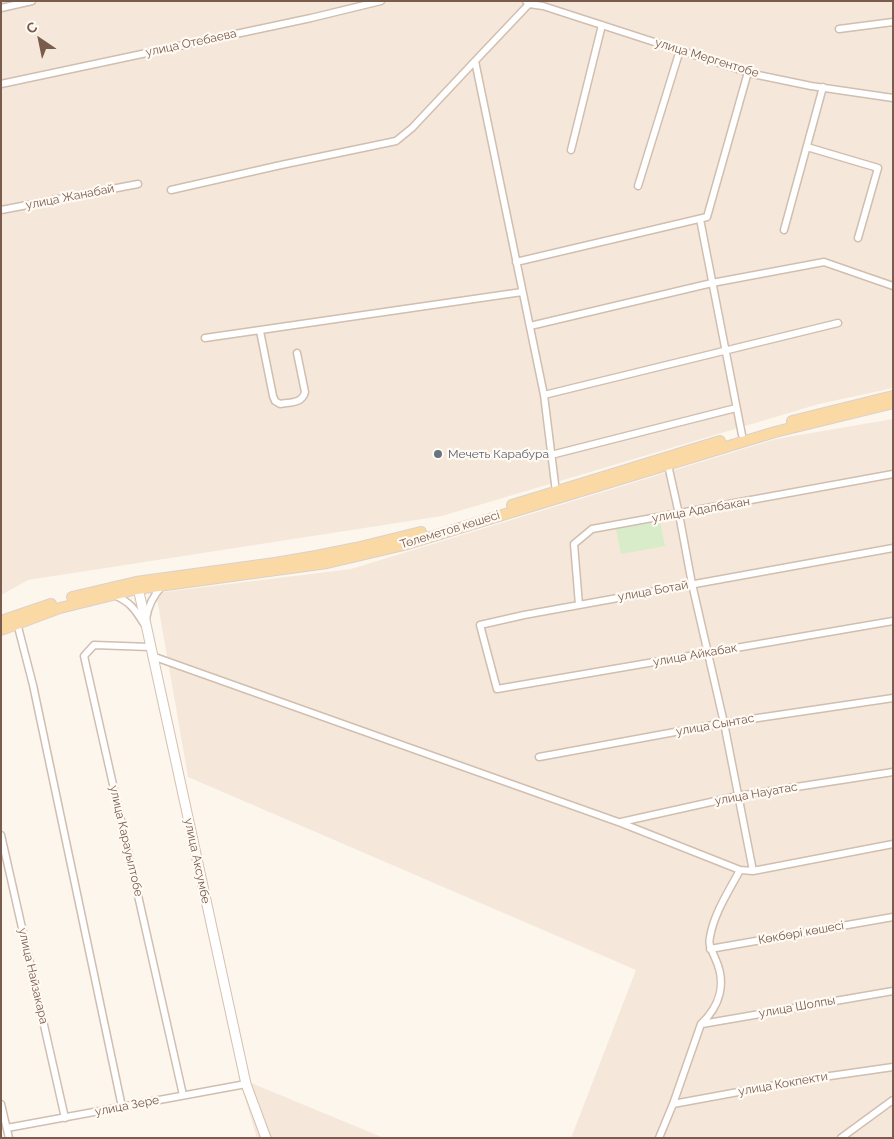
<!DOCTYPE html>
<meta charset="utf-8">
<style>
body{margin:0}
#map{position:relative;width:894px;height:1139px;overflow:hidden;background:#fdf6ec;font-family:Raleway,sans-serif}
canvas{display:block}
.frame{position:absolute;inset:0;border:2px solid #7a5c4d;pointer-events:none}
.north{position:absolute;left:15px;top:15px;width:50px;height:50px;-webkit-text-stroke:4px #fffaf3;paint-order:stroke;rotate:326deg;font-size:14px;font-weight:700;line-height:20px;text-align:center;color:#7a5c4d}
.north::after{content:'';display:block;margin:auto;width:18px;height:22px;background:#7a5c4d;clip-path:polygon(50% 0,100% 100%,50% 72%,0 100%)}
</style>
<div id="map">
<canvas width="894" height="1139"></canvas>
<div class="frame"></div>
<div class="north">С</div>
</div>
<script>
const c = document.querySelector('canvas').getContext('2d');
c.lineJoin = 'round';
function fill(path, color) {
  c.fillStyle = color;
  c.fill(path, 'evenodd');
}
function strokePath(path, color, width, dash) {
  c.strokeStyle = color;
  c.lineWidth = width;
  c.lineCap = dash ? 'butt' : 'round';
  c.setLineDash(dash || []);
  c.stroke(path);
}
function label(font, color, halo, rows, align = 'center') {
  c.font = font + ' Raleway,sans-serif';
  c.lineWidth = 4.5;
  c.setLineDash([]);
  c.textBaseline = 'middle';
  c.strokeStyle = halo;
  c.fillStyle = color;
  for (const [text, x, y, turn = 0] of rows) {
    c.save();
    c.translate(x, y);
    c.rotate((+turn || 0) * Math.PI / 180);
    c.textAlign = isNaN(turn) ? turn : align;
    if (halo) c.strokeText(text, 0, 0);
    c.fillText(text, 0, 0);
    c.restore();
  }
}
fill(new Path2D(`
 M1,1h892v387l-74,16 -377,112 -414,64 -27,15z
 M893,419v719h-322l65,-168 -448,-193 -32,-184 195,-24 425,-130z
 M239,1078l145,60h-127z`), '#f5e8da');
fill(new Path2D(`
 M660,521l5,25 -44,8 -5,-25z`), '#d8ecc9');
const street = new Path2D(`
 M526,1l3,3 14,2 210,68 58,12 82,12
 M529,4l-54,57 69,334 12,97
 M1,8l31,-7
 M839,29l54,-7
 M1,84l310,-66 70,-17
 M807,147l71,21 -20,70
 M571,150l31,-125
 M638,186l42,-136
 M171,190l110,-25 115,-24 16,-13 63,-67
 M1,210l137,-26
 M700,219l42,216
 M784,230l39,-143
 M516,262l191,-45 41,-145
 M530,326l182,-43 112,-21 69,24
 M260,331l13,65 2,5 5,3c10,-2 22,0 25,-12l-8,-39
 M205,338l317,-46
 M544,395l294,-72
 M551,455l185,-47
 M668,465l11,49 13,70 32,139 29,148
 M893,548l-369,67 -44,10 17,64 396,-68
 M114,595c16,7 21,14 30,29
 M579,605l-5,-61 18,-15 301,-55
 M146,619c2,-14 7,-23 16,-33
 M17,623l16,62 89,422
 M150,647l-56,-2 -10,11 99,439
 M152,656l469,167 119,47 13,1 140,-27
 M539,757l185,-34 169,-25
 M621,822l117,-26 155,-24
 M1,835l64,283
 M710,949l183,-32
 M702,1024l191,-33
 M1,1104l8,34
 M673,1104l136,-25 84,-12
 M7,1128l239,-44
 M659,1138l14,-34 28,-80c19,-18 26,-41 14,-66 -3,-8 -7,-12 -5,-21 4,-24 19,-46 30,-67
 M841,1138l52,-38`);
const secondary = new Path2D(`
 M137,583l109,501 20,54`);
const primary = new Path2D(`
 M792,421l101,-25
 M512,505l208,-64
 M72,597l64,-15 139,-19 41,-7 40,-8 65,-16
 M1,621l50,-17
 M1,630l59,-22 77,-19 190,-26 77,-18 371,-113 118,-29`);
strokePath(street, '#d1beb0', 9);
strokePath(secondary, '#d6c0b0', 11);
strokePath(primary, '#dad1cd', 12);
strokePath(street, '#fff', 6);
strokePath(secondary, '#fff', 9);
strokePath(primary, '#fbd9a5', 10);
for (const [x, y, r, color] of [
 [438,454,5,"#6b7280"]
]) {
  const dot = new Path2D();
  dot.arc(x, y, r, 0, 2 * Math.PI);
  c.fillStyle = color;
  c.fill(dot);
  strokePath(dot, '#fffaf3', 2);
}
label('12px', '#7a5c4d', '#fffaf3', [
 ["улица Отебаева",191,43,-12],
 ["улица Мергентобе",707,58,17],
 ["улица Жанабай",70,197,-11],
 ["улица Адалбакан",701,510,-10],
 ["Төлеметов көшесі",450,530,-17],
 ["улица Ботай",653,591,-10],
 ["улица Айкабак",695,655,-10],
 ["улица Сынтас",715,725,-10],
 ["улица Науатас",756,794,-10],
 ["улица Карауылтобе",126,841,77],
 ["улица Аксумбе",197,861,78],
 ["Көкбөрі көшесі",801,933,-10],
 ["улица Найзакара",33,976,77],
 ["улица Шолпы",797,1007,-10],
 ["улица Кокпекти",783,1084,-10],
 ["улица Зере",127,1106,-11]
]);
label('12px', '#5b616d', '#fffaf3', [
 ["Мечеть Карабура",448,454]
], 'left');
</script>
